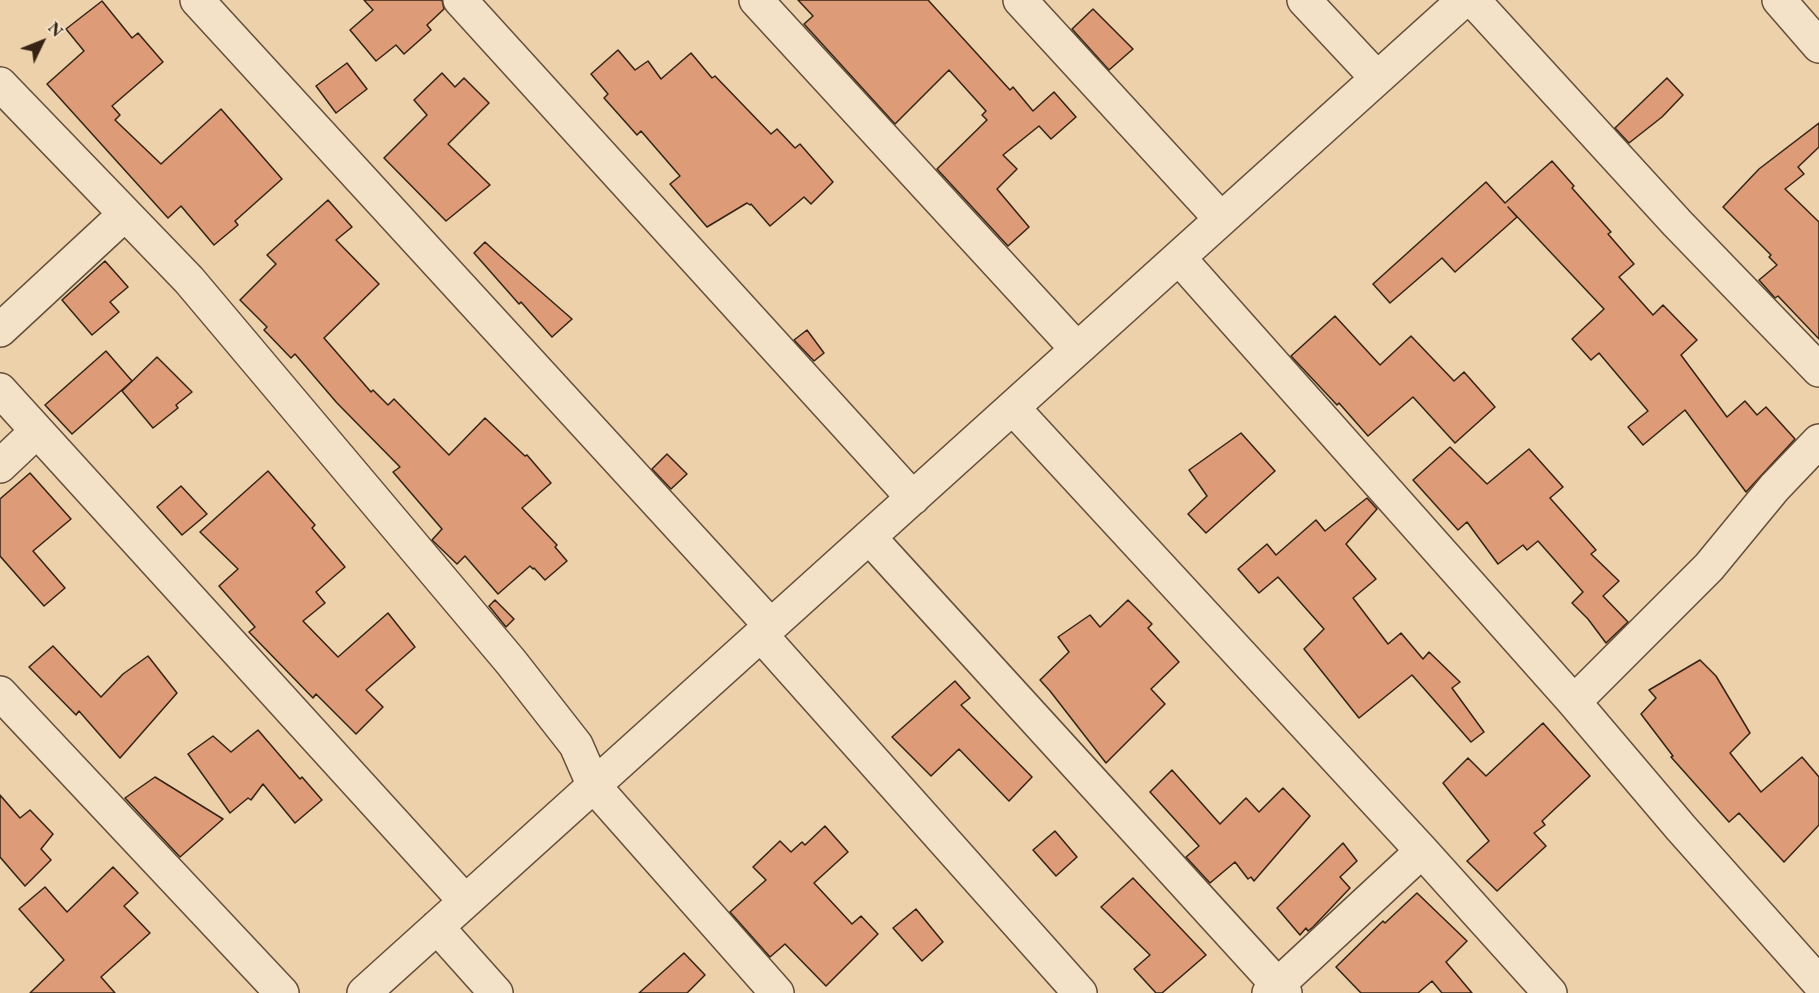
<!DOCTYPE html>
<style>
body{margin:0}
#map{position:relative;width:1819px;height:993px;overflow:hidden;background:#ecd1ab;font-family:"EB Garamond",serif}
canvas{display:block}
.north{position:absolute;left:12px;top:12px;width:60px;height:60px;-webkit-text-stroke:4px #f3e1c8;paint-order:stroke;rotate:47deg;font-size:16px;font-weight:700;line-height:24px;text-align:center;color:#352315}
.north::after{content:'';display:block;margin:auto;width:21px;height:27px;background:#352315;clip-path:polygon(50% 0,100% 100%,50% 72%,0 100%)}
</style>
<div id="map">
<canvas width="1819" height="993"></canvas>
<div class="north">N</div>
</div>
<script>
const c = document.querySelector('canvas').getContext('2d');
c.lineJoin = 'round';
function fill(path, color) {
  c.fillStyle = color;
  c.fill(path, 'evenodd');
}
function strokePath(path, color, width, dash) {
  c.strokeStyle = color;
  c.lineWidth = width;
  c.lineCap = dash ? 'butt' : 'round';
  c.setLineDash(dash || []);
  c.stroke(path);
}
const building = new Path2D(`
 M364,0h78l2,9 -17,16 4,5 -27,24 -8,-9 -20,16 -26,-31 23,-20z
 M798,0h130l82,90 3,-3 20,24 21,-19 22,25 -25,22 -12,-13 -36,29 14,14 -20,20 32,38 -21,19 -71,-77 50,-49 -5,-5 4,-4 -37,-41 -54,54 -91,-100 9,-8z
 M102,1l30,37 6,-5 25,29 -51,44 8,9 -5,5 46,44 60,-55 61,70 -47,42 3,4 -24,20 -33,-39 -13,12 -121,-134 37,-33 -18,-22z
 M1093,9l40,40 -24,21 -37,-41z
 M618,50l17,20 13,-9 13,18 30,-26 21,25 3,-2 56,58 6,-5 18,19 5,-4 33,38 -22,22 -7,-7 -34,29 -19,-22 -1,1 -3,-2 -40,24 -37,-43 10,-8 -39,-45 -4,4 -33,-37 4,-4 -17,-20z
 M347,63l20,26 -31,24 -20,-27z
 M442,73l13,14 9,-9 25,25 -41,41 42,41 -44,36 -62,-63 43,-43 -13,-15z
 M1667,78l16,17 -21,22 -33,26 -14,-15z
 M1819,123v24l-21,20 6,7 -19,15 34,33v117l-41,-43 -3,2 -16,-18 18,-15 -8,-8 2,-2 -48,-48 36,-38z
 M1552,161l22,25 -2,2 39,44 -3,2 26,30 -15,13 34,38 10,-10 34,35 -16,15 46,62 18,-16 12,14 9,-8 29,32 -49,53 -61,-82 -42,35 -15,-18 20,-16 -49,-58 -8,7 -19,-21 32,-30 -96,-102 9,10 -62,55 -13,-14 -52,45 -17,-19 113,-102 19,21z
 M328,200l24,27 -16,13 43,44 -55,54 47,54 2,-2 15,15 6,-6 55,56 36,-37 40,38 2,-1 24,28 -29,25 35,37 -2,2 12,14 -22,19 -11,-12 -1,1 -3,-3 -32,28 -33,-38 -8,8 -25,-24 10,-11 -49,-57 7,-5 -63,-64 -42,-49 -4,4 -27,-28 3,-3 -27,-27 36,-36 -9,-9z
 M485,242l15,14 72,63 -20,18 -31,-35 -2,2 -45,-51z
 M105,261l23,26 -18,15 9,10 -27,23 -30,-35z
 M1335,316l45,49 31,-29 43,45 10,-9 31,35 -40,36 -42,-46 -45,39 -29,-33 -2,2 -46,-49z
 M807,330l17,23 -10,8 -20,-21z
 M106,351l26,30 -60,53 -27,-29z
 M157,357l35,35 -16,13 2,3 -25,20 -31,-37z
 M1241,433l34,38 -69,62 -18,-19 19,-18 -18,-26z
 M1450,447l37,37 42,-35 34,38 -13,11 46,52 -5,4 28,27 -16,15 25,26 -22,21 -18,-24 -16,-16 11,-11 -45,-51 -11,9 -4,-5 -25,19 -31,-42 -9,8 -45,-50z
 M667,454l20,20 -16,15 -19,-20z
 M268,471l47,54 -3,3 33,39 -29,25 9,11 -22,18 35,36 50,-44 27,34 -49,43 17,17 -27,27 -40,-40 -3,4 -64,-66 6,-5 -36,-41 19,-17 -38,-37z
 M30,473l41,46 -38,32 32,37 -21,18 -44,-50v-57z
 M181,486l26,28 -25,21 -25,-28z
 M1367,498l10,11 -31,35 30,35 -23,19 35,46 13,-11 22,26 6,-7 31,30 -8,6 32,44 -13,10 -59,-67 -53,43 -55,-69 20,-20 -46,-52 -19,16 -21,-24 29,-25 9,11 40,-35 9,11z
 M495,600l19,19 -8,8 -17,-21z
 M1128,600l24,24 -4,4 31,34 -28,27 14,15 -59,59 -56,-72 -10,-11 29,-28 -11,-15 32,-22 10,12z
 M53,646l48,51 22,-23 25,-18 29,37 -57,65 -41,-47 -3,4 -47,-48z
 M1700,660l16,16 34,57 -20,20 31,39 41,-35 17,20v48l-35,37 -45,-49 -10,9 -58,-65 2,-1 -32,-42 15,-16 -7,-8z
 M955,681l15,17 -9,7 71,72 -23,24 -50,-52 -28,27 -39,-39z
 M1543,723l47,53 -48,45 3,4 -11,8 12,13 -49,45 -30,-30 22,-20 -46,-58 25,-25 18,18z
 M258,730l42,49 2,-2 20,23 -27,23 -32,-39 -12,16 -3,-2 -18,15 -42,-59 25,-18 18,16z
 M1172,770l48,54 26,-26 13,14 24,-24 27,28 -56,65 -3,-4 -3,2 -13,-17 -25,21 -24,-26 13,-11 -49,-54z
 M155,777l68,42 -43,38 -55,-59z
 M0,795l20,23 10,-8 23,24 -12,15 10,11 -26,26 -25,-29z
 M825,826l23,26 -34,31 38,41 9,-8 17,18 -52,52 -41,-42 -15,13 -40,-45 36,-32 -13,-13 27,-26 11,11 11,-10 3,3z
 M1055,831l22,26 -21,19 -23,-26z
 M1343,843l14,18 -17,16 10,11 -37,39 -5,4 -2,-3 -6,7 -23,-27z
 M113,867l25,26 -14,13 26,27 -49,44 14,16h-85l34,-33 -45,-51 26,-22 22,25z
 M1133,878l73,77 -44,38h-6l-22,-24 16,-14 -49,-48z
 M1417,893l50,48 -21,21 26,31h-30l-10,-12 -14,12h-57l-25,-26 47,-46 2,2z
 M916,909l27,33 -21,19 -29,-33z
 M684,953l21,22 -18,18h-48z`);
fill(building, '#dd9c77');
strokePath(building, '#352315', 1.5);
const minor = new Path2D(`
 M197,0l574,626
 M460,0l453,498
 M756,0l321,349
 M1020,0l201,219
 M1304,0l73,78
 M1473,0l204,223 142,147
 M1779,0l40,46
 M0,84l189,196 322,382 65,83 18,41 183,207
 M1179,258l395,444 107,126 138,155
 M0,330l124,-115
 M0,390l465,511
 M1013,408l409,443 128,142
 M0,466l37,-35
 M869,537l416,456
 M761,635l319,358
 M0,693l282,300
 M1574,702l135,-135 65,-79 45,-47
 M437,927l59,66
 M364,993l1100,-993
 M1269,993l153,-142`);
strokePath(minor, '#634e3a', 36);
strokePath(minor, '#f3e1c8', 33);
</script>
